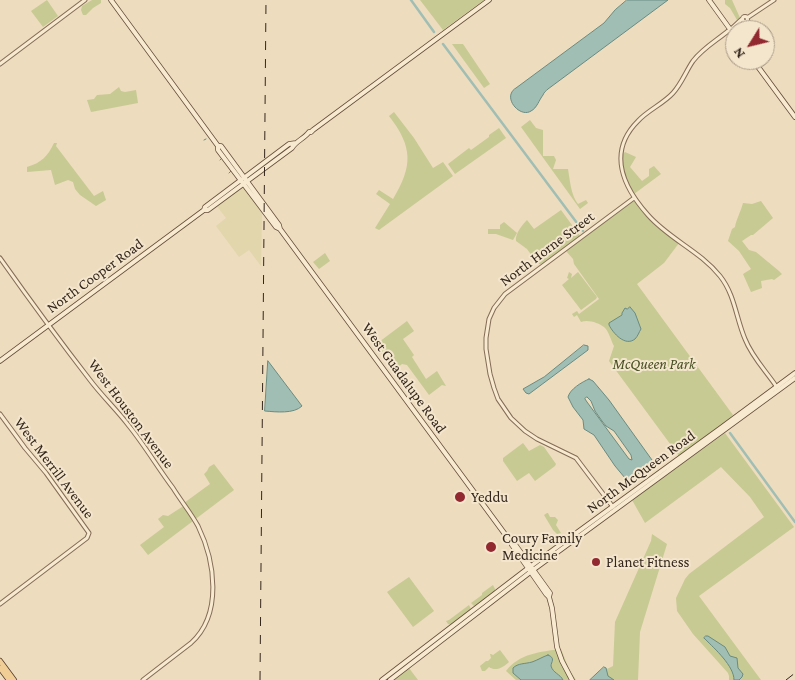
<!DOCTYPE html>
<style>
body{margin:0}
#map{position:relative;width:795px;height:680px;overflow:hidden;background:#eddcbe;font-family:"Crimson Pro",serif}
canvas{display:block}
.north{position:absolute;left:725px;top:20px;width:50px;height:50px;box-sizing:border-box;background:#f4e6cd;border:1px solid #a79986;border-radius:50%;rotate:234deg;font-size:14px;font-weight:700;line-height:20px;text-align:center;color:#34261c}
.north::after{content:'';display:block;margin:auto;width:18px;height:22px;background:#922830;clip-path:polygon(50% 0,100% 100%,50% 72%,0 100%)}
</style>
<div id="map">
<canvas width="795" height="680"></canvas>
<div class="north">N</div>
</div>
<script>
const c = document.querySelector('canvas').getContext('2d');
c.lineJoin = 'round';
function fill(path, color) {
  c.fillStyle = color;
  c.fill(path, 'evenodd');
}
function strokePath(path, color, width, dash) {
  c.strokeStyle = color;
  c.lineWidth = width;
  c.lineCap = dash ? 'butt' : 'round';
  c.setLineDash(dash || []);
  c.stroke(path);
}
function label(font, color, halo, rows, align = 'center') {
  c.font = font + ' "Crimson Pro",serif';
  c.lineWidth = 4;
  c.setLineDash([]);
  c.textBaseline = 'middle';
  c.strokeStyle = halo;
  c.fillStyle = color;
  for (const [text, x, y, turn = 0] of rows) {
    c.save();
    c.translate(x, y);
    c.rotate((+turn || 0) * Math.PI / 180);
    c.textAlign = isNaN(turn) ? turn : align;
    if (halo) c.strokeText(text, 0, 0);
    c.fillText(text, 0, 0);
    c.restore();
  }
}
fill(new Path2D(`
 M241,187h2l19,26 -1,53 -12,-16 -10,7 -23,-31 10,-8 -10,-13z`), '#e2d6ac');
fill(new Path2D(`
 M47,0l11,16 -15,11 -12,-16z
 M92,0h9v3l-8,5 -7,7h-3l-2,-5 1,-4z
 M420,0h64l-41,30z
 M725,0h7l8,18 -3,2 -7,-12 -5,-4z
 M452,44h11l27,40 -6,4z
 M119,87l2,4 4,1 11,-2 2,13 -47,9 -4,-12 7,-1 3,-4 13,-1z
 M394,112l20,26 19,30 10,-6 10,14 -74,54 -4,-2 15,-24 -14,-10 3,-4 14,9c20,-33 20,-52 -4,-83z
 M530,120l6,8 7,2v26h11l2,4 -3,9h15c2,12 3,26 10,35l8,-4 2,3 -8,6 -59,-82z
 M499,128l7,10 -51,36 -7,-10 21,-16 2,2 18,-13v-2z
 M54,143h3l-1,3 38,50 9,-5 3,9 -10,6 -16,-11 -5,-6 -2,-7 -5,-2 -13,5 -4,-15 -24,2v-5c14,-4 21,-11 27,-24z
 M625,152l11,5 -6,10 12,14 7,-5v-7l5,-3 7,8 -27,20c-8,-14 -12,-23 -11,-40z
 M634,201l14,17 9,9 22,16 -15,20 -27,21 96,131 -13,12 -41,29 -70,-95 5,-15c-3,-5 -5,-15 -10,-19 -5,-4 -16,-8 -23,-5l-4,-7 -3,2 -2,-3 5,-3 2,3 20,-15 -25,-35 -1,-5 -7,-8z
 M761,201l12,17 -20,17h-2l-9,6 7,9 7,2 23,19 3,3 -8,6 -2,-1 -11,2 1,7 -11,4 -8,-18 8,-5 -12,-18 -11,-10 4,-12 3,-2c1,-7 6,-16 8,-24l9,1z
 M561,210l19,26 -39,28h-3l-11,-15 -11,-8c-1,-7 6,-16 11,-21l7,9z
 M504,222l13,11 -4,7 -17,-6h-8v-5h12v-4z
 M325,253l5,8 -11,8 -6,-7z
 M569,272l3,2 -1,4 7,-6 19,25 -1,2 -15,11 -19,-25 7,-6 -2,-1z
 M407,321l7,10 -11,8 11,16 -2,2 14,22 11,-8 9,15 -4,-1 -13,10 -22,-30 -5,-1 -9,7 -18,-26z
 M725,433l69,94 -95,69 62,84h-32v-4l-1,-3 -35,-39 -16,-23 -1,-13 9,-19 4,-5 75,-57 -14,-20 -29,-30 -76,56 -13,-23z
 M523,443l6,8 11,-6 4,2 12,17 -1,2 -20,15 -6,-8 -12,8 -14,-20v-3z
 M214,464l20,26 -86,65 -8,-10 24,-18 -6,-8 5,-4 5,1 17,-11 -1,-2 26,-19 -6,-10 3,-3 2,-4z
 M547,513h1l2,4h5l3,3 -2,5 5,8 -4,1 -4,-4 -9,-15z
 M652,534l15,10 -27,88 -2,48h-48l14,-13h2l1,2 6,-3 2,-44 36,-81z
 M409,577l25,34 -21,16 -26,-35z
 M493,585l2,4v2l-20,16 -4,-4 11,-8v-2z
 M469,605l2,4 -20,16 -3,-1 -2,-3 3,-1z
 M561,649l8,20 7,11h-60l-10,-9c14,-18 34,-19 55,-22z
 M500,650l9,12c-5,5 -13,10 -20,5l-4,4h-3l-2,-5 6,-5h2l3,-3 -1,-4h1l2,1z
 M409,668l9,12h-25z`), '#c7ca93');
const water = new Path2D(`
 M627,0h41l-120,89c-2,2 -4,3 -5,6 -4,5 -6,13 -12,16 -9,6 -23,-7 -20,-17 1,-3 3,-5 5,-6l88,-65 11,-13z
 M630,307l5,6 6,16c-2,3 -3,7 -6,10 -10,8 -22,-6 -26,-14v-2l13,-8v-2l3,-5 2,1z
 M584,345l4,1v4l-59,44 -3,-1 -3,-4 21,-12z
 M268,361l34,45c-8,8 -26,6 -37,5z
 M589,379l4,2 16,19 43,60 -2,5 -19,14 -6,-1 -10,-12 -21,-31 -10,-6 -1,-9 -10,-13 -5,-10c2,-8 14,-15 21,-18zM587,397l4,4 4,10 7,10 4,5 8,5 17,24 1,5 -3,-1 -42,-57 -2,-3z
 M706,636h2l17,11 5,9 7,2 1,10 5,6 -1,3 -3,3h-5c0,-14 -19,-31 -29,-41l-1,-1z
 M548,655c8,3 3,7 3,11 2,7 9,8 12,14h-42l-8,-7v-5c5,-5 12,-4 19,-6 6,-2 10,-5 16,-7z
 M604,667l2,1 2,8 6,4h-24z`);
fill(water, '#a1beb4');
strokePath(water, '#698b81', 1);
strokePath(new Path2D(`
 M750,65l1,-1
 M204,140l2,-1
 M220,160l1,-1
 M229,173l2,-2`), '#698b81', 1);
strokePath(new Path2D(`
 M411,0l23,32
 M443,44l140,187
 M730,433l65,89`), '#a1beb4', 2.5);
const tertiary = new Path2D(`
 M742.5 19a2.5 2.5 0 1 1 5 0a2.5 2.5 0 1 1-5 0Z
 M747,18l27,-18
 M742,19c-5,4 -9,9 -14,12 -12,10 -25,17 -35,30 -7,10 -11,22 -20,32 -10,11 -25,17 -35,28 -31,31 -15,66 10,94 21,24 52,36 72,61 15,19 16,42 25,63 7,18 21,32 31,47
 M731,29h3l10,-7
 M0,64l85,-64
 M0,258c29,41 59,82 90,122 12,16 27,30 39,46 16,20 29,42 44,62 8,13 18,25 25,38 17,35 25,88 -7,117l-48,37
 M0,414l25,34 21,25 43,60 -2,5 -87,66
 M613,507l-37,-49 -39,-19 -12,-8 -14,-13 -13,-19 -4,-11 -4,-14 -4,-25v-11l3,-19 5,-11 11,-14 129,-96`);
const secondary = new Path2D(`
 M111,0l107,146v4l58,77 4,2
 M709,0l26,36
 M753,60l42,57
 M218,146h3l58,79 1,4 230,312 2,4 34,49 3,3
 M204,210l1,-3 84,-63 7,-1
 M0,361l204,-151h4l84,-62c4,-7 13,-10 17,-16h2l2,-2 176,-130
 M510,541l4,2 36,50 -1,4 3,11 5,39 5,14 10,19
 M382,680l149,-114 191,-139 73,-54
 M390,680l143,-110 262,-192`);
const primary = new Path2D(`
 M0,661l14,19
 M0,668l9,12`);
strokePath(tertiary, '#846c57', 5);
strokePath(secondary, '#664e3b', 5.5);
strokePath(primary, '#523b2c', 6);
strokePath(tertiary, '#f8ead1', 3);
strokePath(secondary, '#f8ead1', 4);
strokePath(primary, '#f0ce95', 4.5);
strokePath(new Path2D(`
 M260,680l6,-680
 M786,680l9,-7`), '#34261c', 1, [9, 9]);
for (const [x, y, r, color] of [
 [460,497,6,"#922830"],
 [491,547,6,"#922830"],
 [596,562,5,"#922830"]
]) {
  const dot = new Path2D();
  dot.arc(x, y, r, 0, 2 * Math.PI);
  c.fillStyle = color;
  c.fill(dot);
  strokePath(dot, '#f4e6cd', 2);
}
label('15px', '#34261c', '#f4e6cd', [
 ["North Horne Street",547,249,-37],
 ["North Cooper Road",95,276,-36],
 ["West Guadalupe Road",404,378,54],
 ["West Houston Avenue",131,414,53],
 ["West Merrill Avenue",54,468,53],
 ["North McQueen Road",641,472,-36]
]);
label('italic 15px', '#475023', '#f4e6cd', [
 ["McQueen Park",654,364]
]);
label('15px', '#34261c', '#f4e6cd', [
 ["Yeddu",471,497],
 ["Coury Family",502,538],
 ["Medicine",502,555],
 ["Planet Fitness",606,562]
], 'left');
</script>
